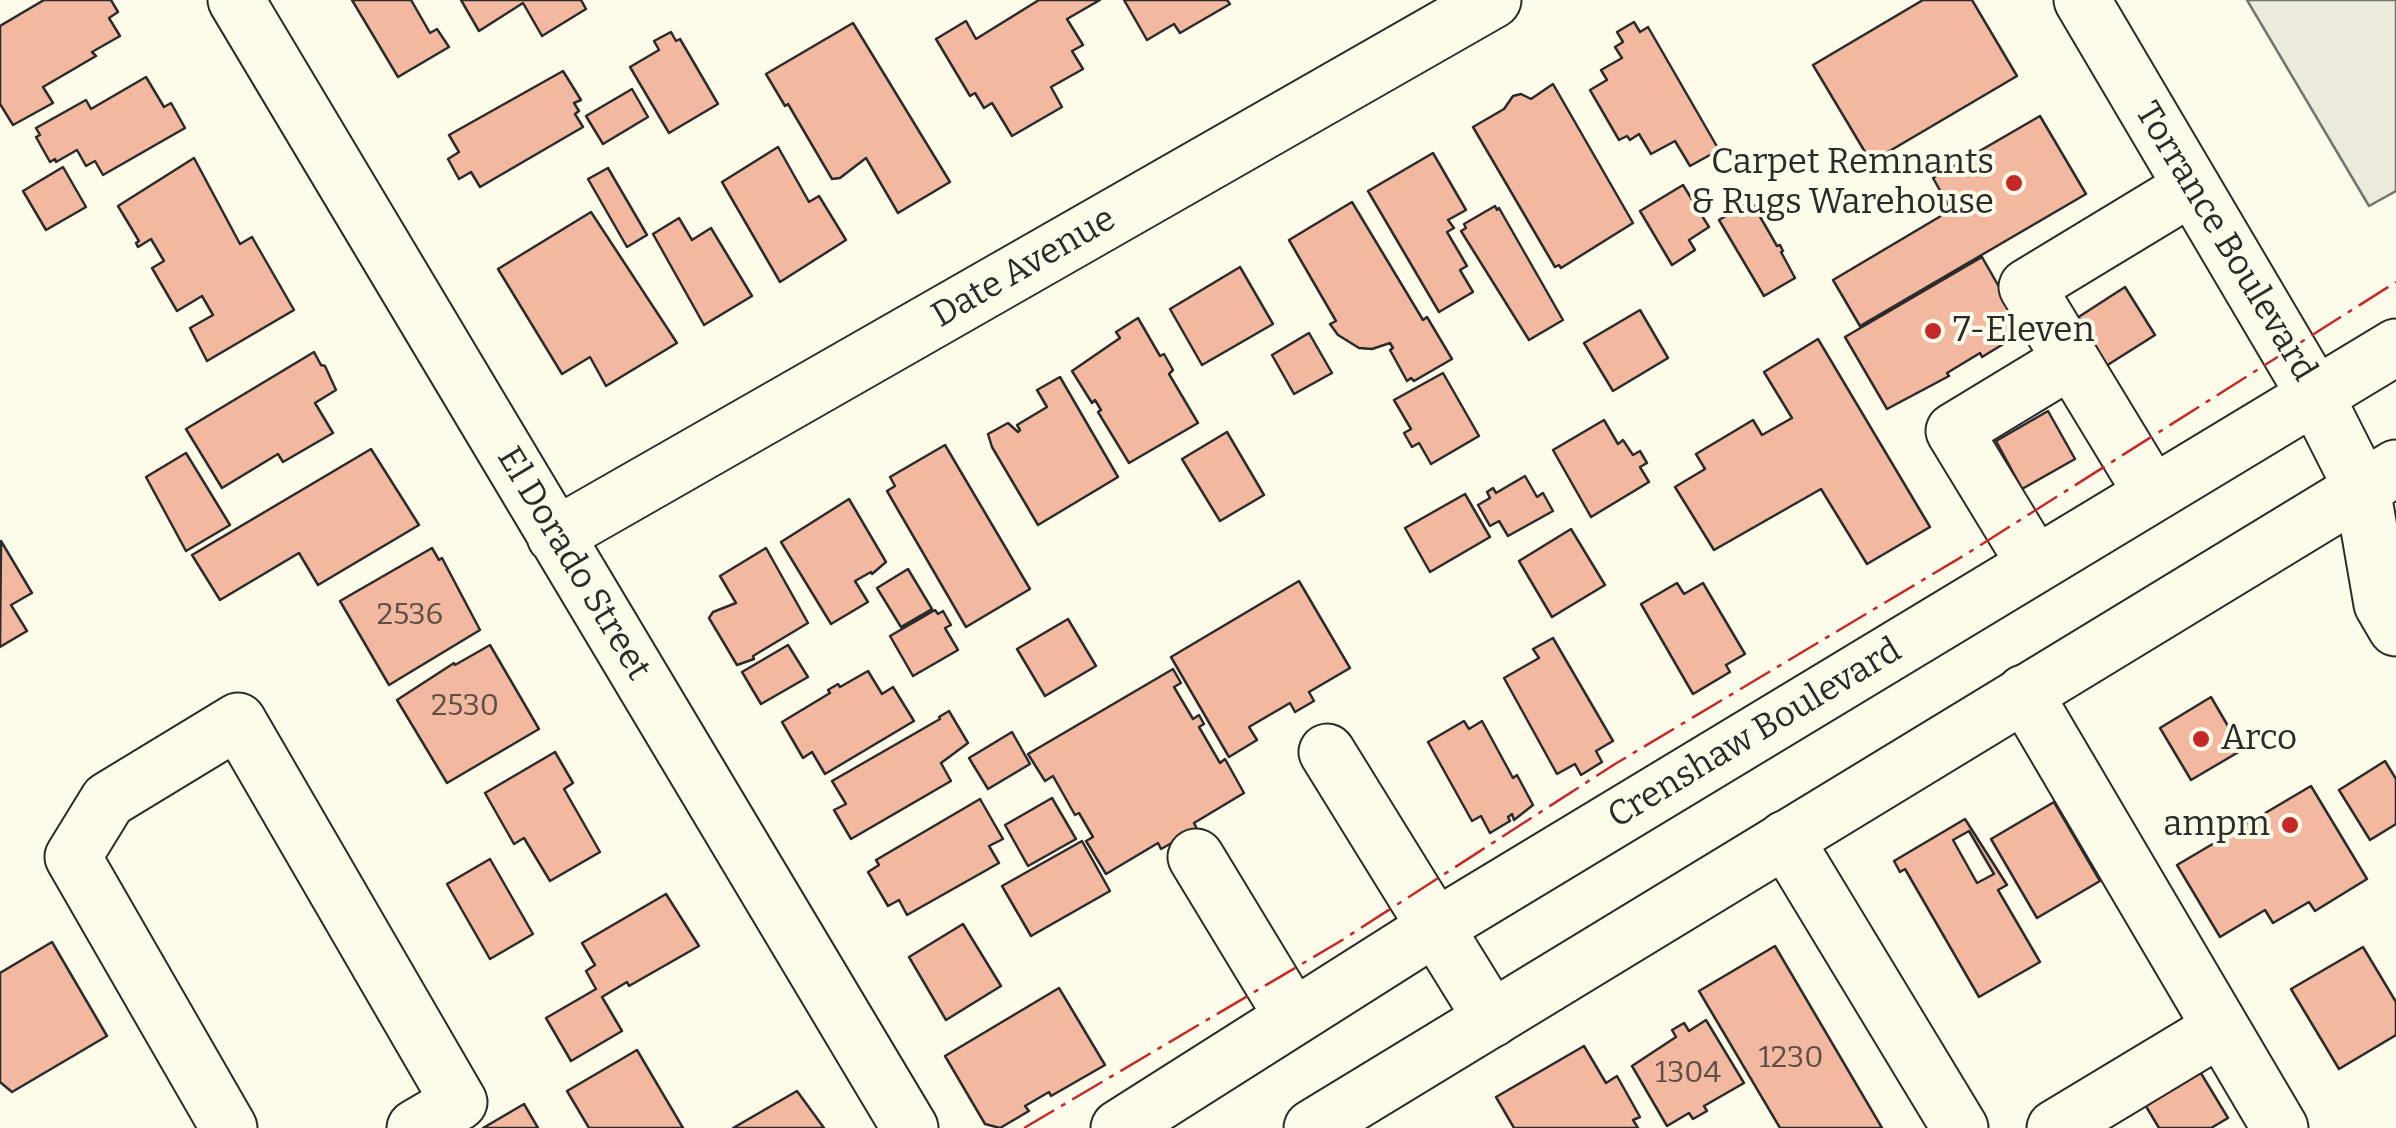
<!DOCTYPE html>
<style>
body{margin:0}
canvas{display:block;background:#fdfbea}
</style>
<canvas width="2396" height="1128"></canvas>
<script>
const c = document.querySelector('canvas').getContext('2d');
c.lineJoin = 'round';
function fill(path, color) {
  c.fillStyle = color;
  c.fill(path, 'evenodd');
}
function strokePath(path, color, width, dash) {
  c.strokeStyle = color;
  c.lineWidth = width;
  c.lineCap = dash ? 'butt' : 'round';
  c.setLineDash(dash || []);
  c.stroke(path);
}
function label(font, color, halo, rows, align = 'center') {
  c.font = font + ' Bitter,serif';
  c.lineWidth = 8;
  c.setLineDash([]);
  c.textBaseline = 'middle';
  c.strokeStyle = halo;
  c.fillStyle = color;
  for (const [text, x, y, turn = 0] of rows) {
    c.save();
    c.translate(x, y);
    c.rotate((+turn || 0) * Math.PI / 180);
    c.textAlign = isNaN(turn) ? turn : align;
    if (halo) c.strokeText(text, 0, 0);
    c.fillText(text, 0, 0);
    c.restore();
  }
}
const parking = new Path2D(`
 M2247,0h149v191l-27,15z`);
fill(parking, '#eceadb');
strokePath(parking, '#74746e', 2.5);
const building = new Path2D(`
 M44,0h67l7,12 -9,6 11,18 -28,16 4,4 -53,31 10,16 -40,22 -13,-21v-78z
 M352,0h59l19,33 7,-4 12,18 -51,30z
 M461,0h120l5,9 -44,27 -19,-33 -44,28z
 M1039,0h61l-33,19 16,26 -11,6 11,18 -32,18 11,20 -50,29 -20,-33 -8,5 -9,-15 -5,3 -34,-57 30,-18 10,18z
 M1124,0h103l3,4 -50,29 -6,-9 -27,16z
 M1923,0h49l45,76 -146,86 -58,-97z
 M1634,22l6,10 8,-5 71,123 -29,16 -15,-25 -24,13 -12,-20 -9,6 -3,-4 -8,4 -29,-50 17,-10 -6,-10 21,-12 -7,-11 8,-5 -6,-10z
 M853,23l97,159 -52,31 -32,-55 -26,20 -8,1 -44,-75 -3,2 -19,-32z
 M671,32l5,9 4,-2 38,65 -49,29 -39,-66 29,-17 -5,-9z
 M563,71l18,29 -7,3 5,8 -4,3 8,13 -103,60 -9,-15 -12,7 -11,-20 11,-7 -10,-17z
 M146,77l18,30 7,-4 14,25 -82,47 -8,-14 -9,5 -9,-16 -21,12 -1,-3 -5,3 -14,-25 4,-2 -4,-7 50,-28 5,9z
 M1553,84l80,139 -72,45 -2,-3 -4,2 -82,-140 31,-18 9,-13 8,-2 10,5z
 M632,89l16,28 -45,27 -17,-28z
 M2040,116l46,78 -226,132 -27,-46 118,-70 -18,-32z
 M778,147l31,55 10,-6 27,44 -66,42 -58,-100z
 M1433,153l33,57 -18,10 6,8 -7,4 20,34 -7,4 13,22 -34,20 -71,-121z
 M194,158l46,86 12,-7 42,73 -87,51 -17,-33 23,-13 -11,-19 -25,15 -25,-43 12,-7 -13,-22 -13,8 -2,-4 3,-2 -21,-35z
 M63,167l23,40 -40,23 -23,-39z
 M608,168l39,67 -20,12 -39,-68z
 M1683,185l26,42 -20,13 6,10 -23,15 -32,-54z
 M1751,201l26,45 3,-1 3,6 -2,1 14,26 -31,18 -45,-76z
 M1352,202l71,118 4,-3 25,42 -38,22 -3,-3 -4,3 -17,-31 3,-2 -3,-5 -18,6 -13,-1 -21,-13 -8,-11 6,-3 -47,-81z
 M1495,206l2,4 2,-2 64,112 -34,20 -68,-109 5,-3 -2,-4z
 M591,212l86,131 -71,43 -16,-29 -28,17 -64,-105z
 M679,218l13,22 19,-12 41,68 -48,29 -51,-91z
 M1982,257l36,63 -10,5 7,12 -33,20 -2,-4 -33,20 2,3 -62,33 -42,-72z
 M1240,267l33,57 -71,41 -32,-56z
 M2125,287l30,48 -49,31 -29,-48z
 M1640,310l28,48 -55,33 -29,-48z
 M1138,318l22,38 4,-2 9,16 -4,4 29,49 -69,40 -31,-51 3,-2 -6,-10 -3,3 -20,-32 48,-33 -4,-6z
 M1309,333l23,40 -38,21 -22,-39z
 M1818,339l112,188 -63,37 -46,-75 -107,61 -39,-63 30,-18 -9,-15 57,-34 9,15 30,-17 -28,-46z
 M314,352l7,13 4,1 11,24 -21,13 18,30 -50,29 -5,-8 -56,34 -36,-59z
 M1443,373l36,63 -48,28 -12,-21 -7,4 -8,-14 7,-4 -17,-29z
 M1060,377l58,100 -80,48 -46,-78 -4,-13 20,-11 10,9 2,-2 -3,-5 30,-18 -10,-17z
 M2048,411l27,48 -53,30 -26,-48z
 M1604,420l14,24 5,-4 10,15 7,-4 7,12 -7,4 9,15 -58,35 -38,-67z
 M1227,432l37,63 -44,26 -38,-62z
 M945,445l85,144 -64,38 -79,-136 8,-5 -5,-9z
 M371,449l48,76 -101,60 -19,-32 -79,47 -28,-45z
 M186,453l44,72 -44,26 -40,-74z
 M1525,476l12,21 6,-4 10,18 -45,25 -9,-15 -9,5 -12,-21 12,-7 -3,-6 6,-4 3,5z
 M1465,494l25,43 -60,35 -25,-44z
 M849,499l37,63 -14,12 -1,-2 -16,9 13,21 -37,22 -50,-82z
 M1571,529l34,56 -53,32 -33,-56z
 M1,541l31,52 -21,12 16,26 -27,16z
 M432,548l7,12 3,-2 38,72 -91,55 -49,-84z
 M766,548l42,75 -55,33 1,3 -17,6 -28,-47 4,-6 23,-9 -16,-27z
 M908,569l24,40 -31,18 -24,-39z
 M1299,581l51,87 -41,24 5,9 -19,11 -5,-9 -41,24 8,13 -28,17 -58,-100z
 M1677,583l7,11 19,-11 42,71 -19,11 4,7 -37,22 -52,-90z
 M935,610l3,4 5,-3 8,14 -6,3 13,22 -45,26 -23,-40z
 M1068,619l28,47 -51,30 -28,-47z
 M1553,638l60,103 -17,10 6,11 -21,13 -6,-11 -18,10 -53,-96 35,-20 -6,-9z
 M490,645l49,84 -92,54 -50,-83 57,-37 1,2z
 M788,645l20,32 -47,27 -19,-32z
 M1173,669l8,14 -7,4 19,32 6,-4 5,9 -5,3 21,36 5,-4 19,34 -50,30 3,6 -36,20 -3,-6 -52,31 -20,-33 7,-4 -14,-24 -4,2 -22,-39 -8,5 -17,-27z
 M868,671l14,23 11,-7 21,34 -89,53 -13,-22 -9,6 -21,-36 48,-29 -2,-3 10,-6 2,3z
 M2211,697l31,53 -51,30 -31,-52z
 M949,711l19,32 -27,20 10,18 -100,58 -17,-29 12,-6 -14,-23 108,-62 -1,-2z
 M1464,721l5,8 13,-8 31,57 4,-3 16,30 -19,15 -2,-6 -4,3 2,4 -20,12 -9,-17 -9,5 -44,-79z
 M1012,732l18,32 -42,25 -19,-31z
 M555,752l18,31 -9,6 36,63 -50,29 -26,-43 -10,6 -29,-51z
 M2385,761l11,18v45l-26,16 -31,-50z
 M2311,786l56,93 -52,32 -6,-9 -36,21 -8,-13 -45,27 -43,-72z
 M1052,798l24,41 -48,27 -23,-41z
 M980,799l23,40 -14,7 10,17 -92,52 -8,-15 -11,6 -20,-34 11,-7 -3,-5z
 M2054,802l46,79 -63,37 -46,-79z
 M1965,819l42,66 -9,5 42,72 -61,35 -74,-128 -5,3 -6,-11zM1969,831l25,43 -17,9 -24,-43z
 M1082,841l28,50 -79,45 -29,-50z
 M490,859l43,75 -43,25 -43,-75z
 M666,894l33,52 -70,40 -2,-4 -25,15 20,34 -51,30 -25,-43 50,-29 -10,-18 9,-6 -13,-22z
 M963,924l38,62 -55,34 -37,-63z
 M52,942l55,94 -95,56 -12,-10v-109z
 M1775,946l107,182h-102l-81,-137z
 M2363,947l33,55v33l-57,34 -48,-80z
 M1059,988l46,77 -54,31 -2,-4 -24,14 4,5 -29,17 -15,-4 -40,-68z
 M1706,1020l38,63 -40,23 3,5 -14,8 -4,-6 -22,13 -35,-60 44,-29 -4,-7 12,-7 5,8z
 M1584,1046l22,37 11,-7 23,41 -7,3 5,8h-124l-18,-31z
 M637,1050l46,78h-94l-22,-37z
 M2199,1070l29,48 -17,10h-52l-15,-25z
 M797,1091l27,37h-91z
 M524,1104l14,24h-55z`);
fill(building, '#f2b8a0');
strokePath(building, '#2b2b2b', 2.5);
const minor = new Path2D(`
 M236,0l674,1128
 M2152,493l-125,-206 165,-100
 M555,536l938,-536
 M2035,564l-81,-133 117,-71
 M2024,693l256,435
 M1327,752l165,267
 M1785,839l175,289
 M1196,857l97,160
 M229,1128l-156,-271 35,-57 130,-79 221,381 -44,26
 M2055,1128l166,-100`);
const major = new Path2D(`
 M2082,0l233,395 47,93 20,116 14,24
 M1119,1128l317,-201 960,-580
 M1312,1128l1084,-660`);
strokePath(minor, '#2b2b2b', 59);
strokePath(major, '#2b2b2b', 59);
strokePath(minor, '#fdfbea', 55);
strokePath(major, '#fdfbea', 55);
strokePath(new Path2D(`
 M1024,1128l315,-186 276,-178 353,-211 428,-271`), '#c62828', 2.5, [35, 8, 5, 8]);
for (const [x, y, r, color] of [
 [2014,183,10,"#c62828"],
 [1933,331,10,"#c62828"],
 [2201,739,10,"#c62828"],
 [2290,825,10,"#c62828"]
]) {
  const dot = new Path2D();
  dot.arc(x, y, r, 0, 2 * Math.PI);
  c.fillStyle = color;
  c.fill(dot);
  strokePath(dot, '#fdfbea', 4);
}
label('30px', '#5d4e48', null, [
 ["2536",410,616],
 ["2530",465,707],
 ["1230",1791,1059],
 ["1304",1688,1074]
]);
label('35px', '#2b2b2b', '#fdfbea', [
 ["Carpet Remnants",1994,163],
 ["& Rugs Warehouse",1994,203],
 ["7-Eleven",1953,331,"left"],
 ["Arco",2221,739,"left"],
 ["ampm",2270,825]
], 'right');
label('35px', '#2b2b2b', '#fdfbea', [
 ["Torrance Boulevard",2225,242,59],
 ["Date Avenue",1024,268,-30],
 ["El Dorado Street",573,564,59],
 ["Crenshaw Boulevard",1755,734,-31]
]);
</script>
